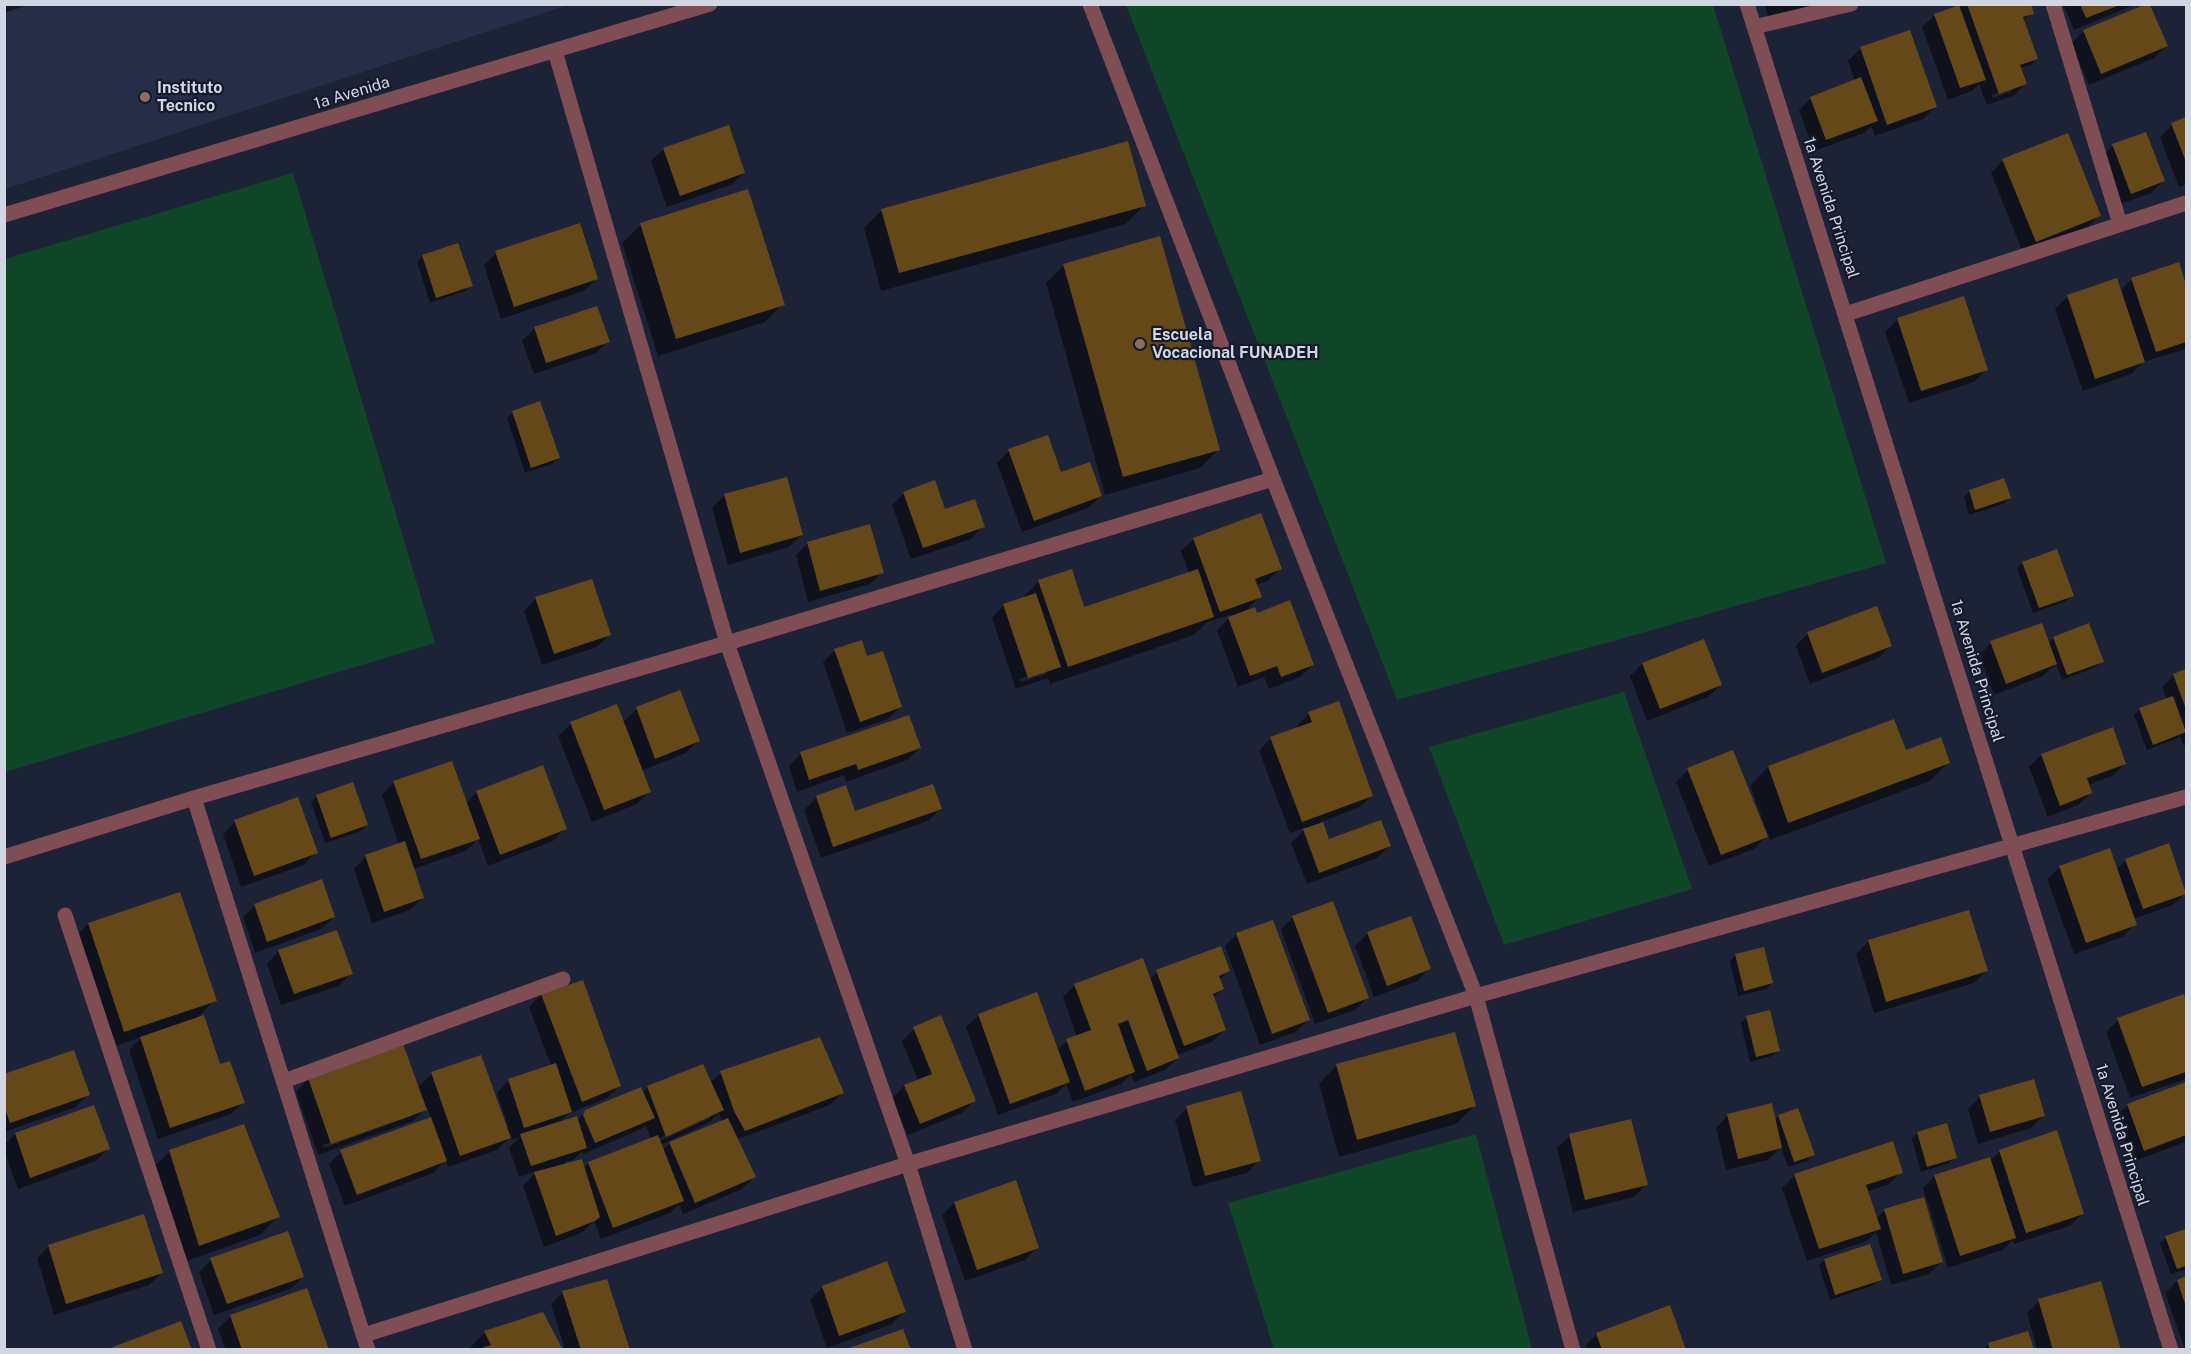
<!DOCTYPE html>
<style>
body{margin:0}
#map{position:relative;width:2191px;height:1354px;overflow:hidden;background:#1d2337;font-family:"Public Sans",sans-serif}
canvas{display:block}
.frame{position:absolute;inset:0;border:6px solid #d1d6e3;pointer-events:none}
</style>
<div id="map">
<canvas width="2191" height="1354"></canvas>
<div class="frame"></div>
</div>
<script>
const c = document.querySelector('canvas').getContext('2d');
c.lineJoin = 'round';
function fill(path, color) {
  c.fillStyle = color;
  c.fill(path, 'evenodd');
}
function strokePath(path, color, width, dash) {
  c.strokeStyle = color;
  c.lineWidth = width;
  c.lineCap = dash ? 'butt' : 'round';
  c.setLineDash(dash || []);
  c.stroke(path);
}
function label(font, color, halo, rows, align = 'center') {
  c.font = font + ' "Public Sans",sans-serif';
  c.lineWidth = 4.5;
  c.setLineDash([]);
  c.textBaseline = 'middle';
  c.strokeStyle = halo;
  c.fillStyle = color;
  for (const [text, x, y, turn = 0] of rows) {
    c.save();
    c.translate(x, y);
    c.rotate((+turn || 0) * Math.PI / 180);
    c.textAlign = isNaN(turn) ? turn : align;
    if (halo) c.strokeText(text, 0, 0);
    c.fillText(text, 0, 0);
    c.restore();
  }
}
fill(new Path2D(`
 M5,4h563v1l-563,184z`), '#262e47');
fill(new Path2D(`
 M1126,5h587l173,558 -276,79 -213,58z
 M293,173l142,470 -430,129v-513z
 M1624,692l68,197 -188,56 -75,-198z
 M1476,1134l56,215h-258l-46,-146z`), '#104628');
fill(new Path2D(`
 M4,4h27l-27,9z
 M1764,4h50l-45,15z
 M1963,4h66l3,9 -9,7 13,39 -5,6 -12,3 6,16 -12,12 -26,9 -8,-21 -7,7 -24,9 -26,-73 13,-12 24,-6zM2012,88v3l-19,7 -1,-3z
 M2063,4h73l-62,26z
 M2149,4l17,42 -12,12 -65,27 -18,-41 13,-13z
 M1909,32l26,75 -12,12 -48,17 -4,-10 -7,7 -50,18 -15,-41 12,-12 44,-17 -7,-20 12,-12z
 M2186,119v65l-7,3 -19,-50 12,-12z
 M2145,134l18,47 -12,12 -33,12 -18,-47 13,-12z
 M664,149l80,24 -13,12 -64,22 -16,-46z
 M2003,160l96,55 -12,13 -64,25 -32,-80z
 M1144,205l-18,19 -245,67 -17,-63 18,-18z
 M641,225l142,79 -18,18 -107,34 -36,-113z
 M496,253l100,26 -12,12 -83,28 -17,-54z
 M422,256l49,29 -6,6 -35,12 -13,-41z
 M2178,264l8,26v59l-43,13 -12,12 -48,17 -28,-82 13,-13 52,-5 12,-12z
 M1064,265l154,185 -18,18 -95,27 -59,-212z
 M1898,319l88,50 -12,13 -65,21 -24,-71z
 M535,328l73,13 -12,12 -62,21 -12,-33z
 M513,412l45,46 -6,6 -27,9 -18,-55z
 M1009,451l51,23 41,22 -13,12 -66,24 -25,-69z
 M786,479l15,56 -12,12 -61,18 -16,-57 12,-12z
 M2003,480l6,18 -6,6 -34,11 -5,-18 5,-5z
 M904,493l41,18 38,15 -12,13 -60,20 -19,-54z
 M1194,539l86,29 -12,13 -12,4 4,11 -16,17 13,2 56,50 -13,12 -31,12 -5,-12 -26,10 -21,-57 16,-16 -26,8 -13,13 -144,49 -2,-6 -32,11 -24,-71 12,-13 17,-5 18,-19 44,28 106,-36 -8,-22zM1046,670v4l-25,8 -1,-3z
 M808,543l74,29 -12,12 -62,18 -12,-47z
 M2022,563l50,32 -6,6 -33,12 -16,-44z
 M536,598l73,37 -12,12 -55,18 -18,-54z
 M1808,633l82,13 -12,12 -68,26 -14,-38z
 M2054,638l48,24 -6,5 -34,13 -6,-16 -13,12 -49,19 -15,-40 12,-12 57,1z
 M1703,640l17,45 -12,12 -61,24 -17,-45 12,-12z
 M835,650l32,8 34,48 -13,13 -41,14 -24,-71z
 M2186,670v75l-2,1 -4,-9 -33,13 -13,-35 6,-6 27,-9 -5,-13 12,-12z
 M616,706l6,17 15,-14 61,32 -12,12 -45,18 8,21 -12,12 -45,18 -34,-86 13,-12z
 M1309,713l63,82 -12,12 -39,15 7,19 61,5 -12,12 -70,26 -16,-41 16,-16 -17,6 -31,-82 12,-13 27,-10 -1,-2z
 M1894,721l11,31 43,11 -18,18 -160,59 -20,-54 18,-19z
 M920,748l-13,12 -61,22 -2,-7 -47,17 -8,-26 12,-12z
 M2041,755l84,9 -13,12 -24,9 3,8 -13,12 -30,12 -19,-50z
 M1688,770l78,66 -12,13 -45,17 -33,-84z
 M394,782l72,21 11,-11 88,36 -12,13 -65,25 -10,-27 -12,12 -53,18 10,29 -13,12 -38,13 -18,-54 12,-13 33,-11 -17,-50z
 M845,787l9,26 86,-4 -12,12 -107,37 -17,-48 12,-12z
 M317,796l50,29 -6,6 -36,12 -14,-41z
 M235,822l81,30 -12,13 -63,22 -18,-53z
 M2126,860l59,33 -12,12 -40,14 2,5 -12,13 -49,17 -27,-75 13,-12 56,3z
 M179,894l36,106 -20,20 24,46 24,36 -12,12 -73,25 -29,-89 13,-13 -36,12 -36,-106 18,-19z
 M255,905l79,12 -13,12 -66,24 -12,-36z
 M1293,917l74,81 -12,12 -40,14 -34,-94z
 M1410,918l19,51 -12,12 -43,16 -19,-51 12,-12z
 M1237,934l71,86 -12,12 -36,13 -35,-99z
 M1869,941l117,30 -12,12 -100,30 -18,-59z
 M279,951l72,22 -12,13 -58,19 -14,-41z
 M1736,955l36,28 -6,6 -28,7 -8,-35z
 M1228,971l-9,9 3,9 -9,9 11,32 -12,12 -35,13 1,3 -13,12 -31,12 -3,-8 -10,10 -48,18 -7,-18 -10,10 -58,21 -32,-88 13,-12 78,35 10,-9 10,-4 -14,-40 12,-12 74,-5 8,-8z
 M541,995l78,91 -12,12 -39,16 -10,10 19,-3 9,-10 56,-18 6,-6 62,-4 11,-10 121,20 -12,12 -94,35 18,37 -12,12 -59,25 -4,-10 -9,9 -69,26 -7,-18 -13,12 -37,14 -21,-61 14,-15 -18,6 -10,-29 11,-11 -8,3 -1,-4 -14,14 -49,17 -2,-7 -13,13 -88,33 -16,-42 12,-12 90,-34 -4,-11 -14,14 -95,34 -22,-63 12,-13 109,9 15,-14 73,53 3,-1 -11,-33 12,-13 42,-14 -22,-59zM412,1113v3l-88,32 -1,-3zM719,1113l3,9 -52,21 -7,7 -2,-5 49,-23zM710,1115v3l-50,23 -1,-3zM646,1125l5,14 -62,24 -6,5 -17,-3 -1,-3 8,-2 9,-9 1,3 58,-25z
 M2183,996l3,11v72l-56,19 -24,-66 12,-12z
 M1747,1017l31,33 -6,6 -22,6 -9,-39z
 M914,1029l60,71 -12,13 -54,22 -16,-37 12,-12 14,-5 -16,-40z
 M1337,1065l137,41 -18,18 -117,33 -20,-73z
 M4,1076l84,18 -12,13 -72,25z
 M2186,1084v58l-54,20 -17,-45 13,-12z
 M1980,1097l63,19 -12,12 -53,16 -10,-35z
 M93,1107l15,42 -12,12 -78,28 -14,-38v-6l11,-11z
 M1187,1108l72,52 -12,13 -54,14 -18,-67z
 M1728,1115l46,6 5,-5 34,39 -6,6 -19,6 -7,-20 -13,13 -42,10 -10,-42z
 M2056,1132l27,81 -13,13 -56,18 -1,-4 -11,10 -54,18 -25,-80 12,-12 55,-15 9,-9z
 M1917,1133l38,24 -6,6 -28,9 -9,-33z
 M1570,1136l76,49 -12,12 -61,15 -16,-64z
 M170,1151l108,66 -18,18 -79,28 -29,-94z
 M1901,1172l-12,12 -22,8 9,27 9,-9 56,52 -12,12 -38,11 -15,-53 -9,9 -60,20 -25,-73 13,-13z
 M954,1203l83,45 -12,12 -60,21 -23,-66z
 M2186,1231v38l-15,5 -11,-31 6,-5z
 M49,1246l113,27 -13,12 -95,30 -17,-57z
 M211,1260l92,17 -13,12 -76,26 -15,-43z
 M1824,1260l56,20 -6,5 -44,15 -11,-34z
 M2186,1278v72h-1l-20,-57 12,-12z
 M823,1287l81,25 -12,12 -65,24 -17,-48z
 M306,1290l22,60h-102l-8,-21 12,-12z
 M563,1292l66,58h-64l-14,-46z
 M2039,1301l81,49h-83l-10,-37z
 M485,1332l76,18h-93z
 M1597,1334l88,16h-99l-1,-4z
 M1988,1344l44,6h-49z`), '#0007');
fill(new Path2D(`
 M1967,4h64l3,10 -11,3 15,42 -18,6 7,19 -28,10z
 M2080,4h40v1l-34,13z
 M1959,5l27,75 -26,8 -26,-74z
 M2144,5h6l18,41 -67,28 -18,-44z
 M1910,30l27,77 -50,18 -27,-78z
 M1861,77l17,44 -52,19 -16,-43z
 M2186,117v45l-15,-39z
 M729,125l16,48 -65,23 -17,-48z
 M2146,132l19,49 -34,13 -19,-50z
 M2068,133l33,83 -65,26 -34,-83z
 M1128,141l18,65 -247,67 -18,-64z
 M748,189l37,116 -109,34 -36,-116z
 M580,223l18,56 -84,28 -19,-56z
 M1160,236l60,214 -97,27 -60,-213z
 M458,243l15,43 -37,12 -14,-43z
 M2179,262l7,23v57l-30,10 -25,-74z
 M2117,278l28,84 -50,17 -28,-84z
 M1964,296l24,74 -67,21 -24,-73z
 M597,306l13,36 -64,21 -12,-36z
 M540,401l20,57 -29,10 -19,-57z
 M1048,435l13,37 29,-10 12,34 -68,25 -26,-72z
 M787,477l16,58 -63,18 -16,-59z
 M2004,478l7,20 -36,12 -6,-20z
 M935,480l10,29 30,-10 10,28 -62,21 -20,-56z
 M1261,513l21,56 -27,10 7,18 -42,15 -27,-74z
 M870,524l14,49 -64,18 -13,-49z
 M2057,549l17,47 -35,12 -17,-46z
 M1072,569l12,38 114,-38 16,48 -146,50 -30,-87z
 M592,579l19,56 -57,19 -19,-57z
 M1036,593l25,74 -33,11 -25,-74z
 M1290,600l24,65 -33,12 -4,-11 -27,10 -22,-59 27,-10 2,6z
 M1877,606l15,40 -70,27 -15,-41z
 M2042,623l15,41 -51,20 -16,-43z
 M2089,623l15,39 -37,13 -14,-38z
 M1704,639l18,46 -62,24 -18,-46z
 M862,640l5,16 16,-5 19,56 -42,15 -26,-73z
 M2186,669v40l-13,-35z
 M680,690l20,51 -45,18 -19,-52z
 M2173,696l13,36 -33,13 -14,-37z
 M1339,701l34,95 -71,26 -32,-85 42,-15 -4,-10z
 M617,704l34,88 -47,18 -34,-88z
 M909,715l12,33 -63,22 -2,-6 -47,16 -9,-28z
 M1894,719l12,31 35,-13 9,26 -162,60 -20,-57z
 M2113,727l13,37 -39,14 5,15 -32,13 -19,-52z
 M1733,750l35,87 -47,18 -34,-87z
 M452,761l28,78 -59,20 -28,-78z
 M543,765l24,64 -67,26 -24,-64z
 M353,782l15,43 -37,13 -15,-43z
 M933,784l9,25 -109,38 -17,-51 30,-11 9,26z
 M298,797l20,56 -64,23 -20,-56z
 M1381,820l10,26 -72,27 -16,-44 20,-7 6,17z
 M405,841l19,57 -40,14 -19,-57z
 M2169,843l17,51 -43,15 -18,-50z
 M2110,848l27,77 -51,18 -27,-77z
 M322,879l13,38 -68,25 -13,-38z
 M180,892l37,109 -93,31 -36,-109z
 M1333,901l36,97 -41,15 -36,-97z
 M1969,910l19,61 -102,31 -18,-62z
 M1411,916l20,53 -44,17 -20,-54z
 M1273,920l37,100 -38,14 -36,-101z
 M337,930l16,44 -59,20 -16,-44z
 M1221,946l9,25 -11,5 5,13 -11,5 13,36 -42,16 -28,-76z
 M1764,947l9,36 -29,8 -9,-37z
 M1143,958l36,100 -32,13 -19,-51 -10,4 17,48 -50,19 -19,-52 25,-9 -17,-46z
 M583,980l38,106 -39,16 -41,-108z
 M1037,992l33,90 -60,22 -32,-90z
 M2184,994l2,9v69l-44,15 -25,-69z
 M1770,1010l10,41 -24,6 -10,-41z
 M204,1015l16,49 10,-3 15,42 -75,25 -30,-91z
 M941,1015l35,86 -56,23 -16,-39 28,-11 -19,-47z
 M1455,1032l21,74 -119,34 -21,-76z
 M820,1037l24,56 -99,38 -11,-20 -14,-40z
 M403,1044l24,66 -96,34 -23,-66z
 M74,1050l16,45 -80,28 -6,-17v-32z
 M481,1055l30,83 -51,18 -29,-84z
 M556,1063l16,49 -48,16 -16,-49z
 M703,1064l21,46 -58,27 -19,-51z
 M2034,1079l11,37 -55,16 -11,-37z
 M2186,1082v53l-42,16 -17,-47z
 M641,1087l14,31 -60,25 -12,-28 2,-5z
 M1241,1091l20,70 -56,15 -19,-70z
 M1772,1103l10,45 -44,11 -11,-45z
 M94,1105l16,44 -80,29 -15,-45z
 M1798,1108l17,47 -21,7 -16,-47z
 M577,1116l10,32 -56,18 -11,-32z
 M431,1117l16,44 -90,34 -17,-45z
 M728,1118l28,59 -61,26 -26,-61z
 M1631,1119l17,66 -63,15 -16,-66z
 M1947,1123l10,35 -30,9 -10,-35z
 M244,1124l36,93 -81,29 -30,-96z
 M2057,1130l27,84 -58,19 -27,-83z
 M658,1135l26,66 -71,27 -25,-66z
 M1893,1141l10,32 -37,12 15,44 -62,20 -25,-75z
 M1990,1157l26,81 -56,18 -26,-81z
 M582,1159l18,58 -5,4 -39,15 -22,-64z
 M1016,1180l23,68 -62,22 -23,-68z
 M1924,1197l19,65 -40,12 -19,-65z
 M144,1214l19,59 -97,31 -18,-59z
 M2186,1229v37l-9,3 -12,-33z
 M288,1231l16,46 -77,27 -17,-46z
 M1870,1244l12,36 -47,15 -11,-36z
 M887,1261l19,51 -67,24 -17,-50z
 M2186,1276v31l-9,-27z
 M607,1279l23,71h-49l-19,-59z
 M2101,1281l20,69h-68l-15,-51z
 M307,1288l22,62h-87l-12,-35z
 M1670,1305l16,45h-84l-6,-17z
 M543,1312l20,38h-88l16,-5 -7,-14z
 M181,1321l11,29h-84v-1z
 M903,1329l8,21h-65v-1z
 M2028,1331l6,19h-44l-2,-7z`), '#654818');
strokePath(new Path2D(`
 M1090,4l183,475 203,517 97,354
 M1747,4l424,1346
 M2053,4l67,220
 M1754,27l97,-23
 M555,51l172,592 181,521 57,186
 M4,215l706,-211
 M1846,314l340,-111
 M194,798l174,552
 M4,857l190,-59 533,-155 546,-164
 M65,915l144,435
 M284,1081l279,-102
 M364,1335l544,-171 568,-168 710,-199`), '#7f4d54', 15);
for (const [x, y, r, color] of [
 [145,97,6,"#8d6e63"],
 [1140,344,6,"#8d6e63"]
]) {
  const dot = new Path2D();
  dot.arc(x, y, r, 0, 2 * Math.PI);
  c.fillStyle = color;
  c.fill(dot);
  strokePath(dot, '#141a2c', 2);
}
label('bold 16px', '#d1d6e3', '#141a2c', [
 ["Instituto",157,88],
 ["Tecnico",157,106],
 ["Escuela",1152,335],
 ["Vocacional FUNADEH",1152,353]
], 'left');
label('16px', '#d1d6e3', '#141a2c', [
 ["1a Avenida",352,93,-17],
 ["1a Avenida Principal",1831,208,72],
 ["1a Avenida Principal",1977,671,73],
 ["1a Avenida Principal",2122,1135,73]
]);
</script>
